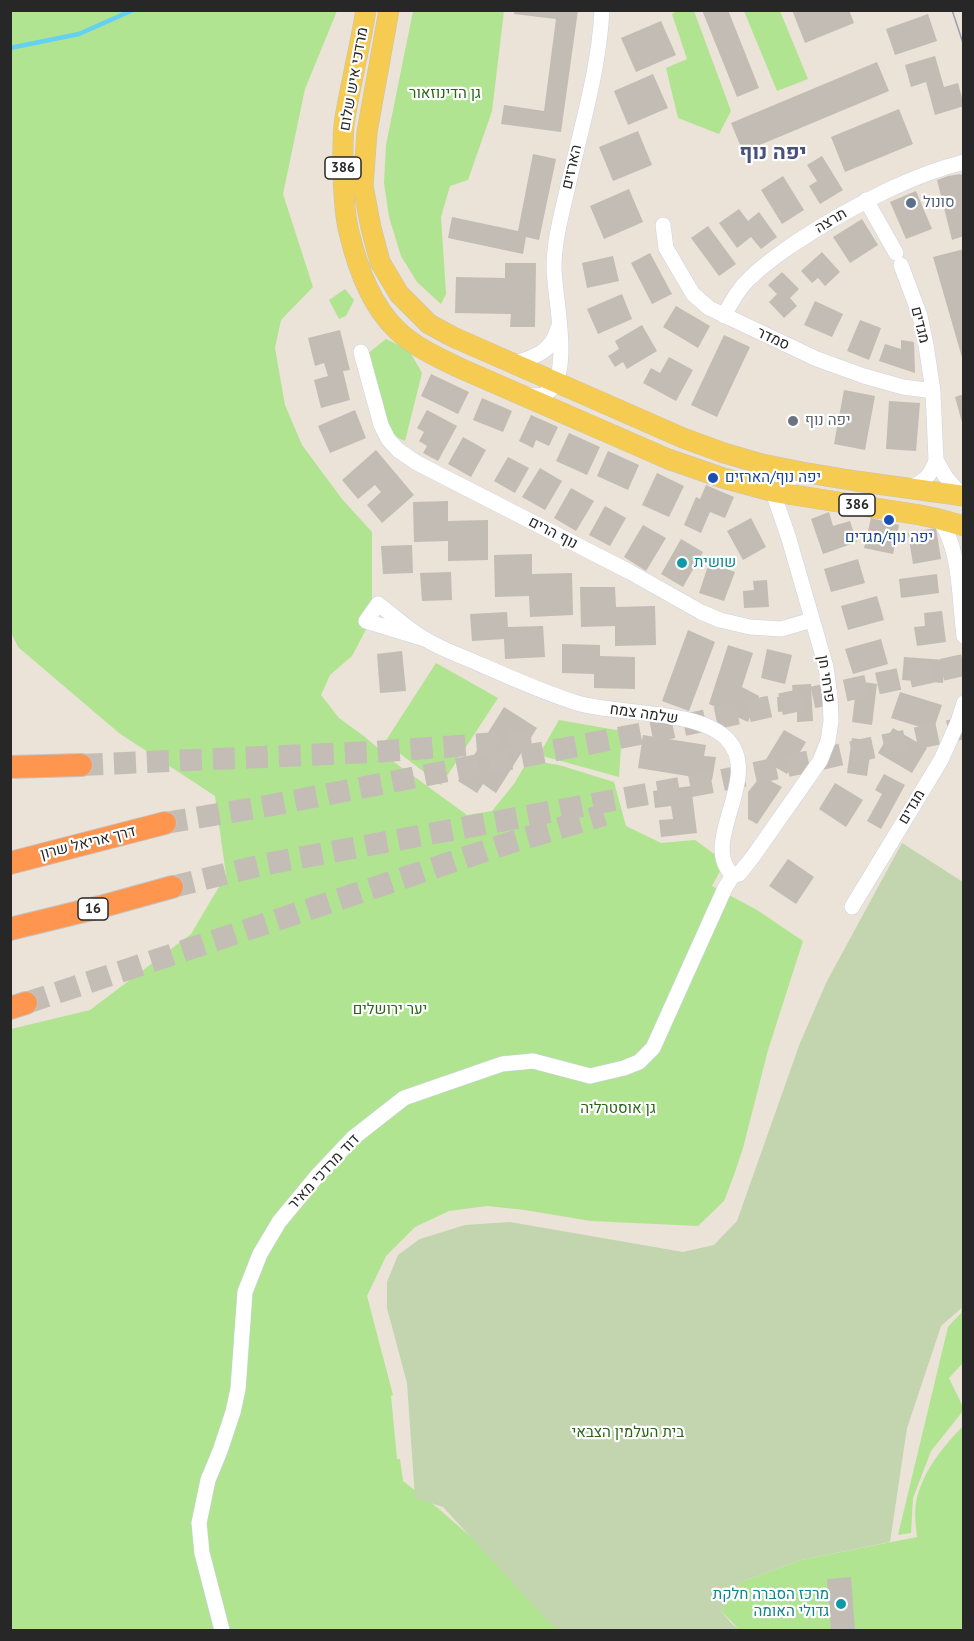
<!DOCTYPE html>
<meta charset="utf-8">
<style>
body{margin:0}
#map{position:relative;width:974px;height:1641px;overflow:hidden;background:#ebe2d8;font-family:"PT Sans",sans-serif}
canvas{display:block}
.frame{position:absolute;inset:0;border:12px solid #272727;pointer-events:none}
</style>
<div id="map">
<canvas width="974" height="1641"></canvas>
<div class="frame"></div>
</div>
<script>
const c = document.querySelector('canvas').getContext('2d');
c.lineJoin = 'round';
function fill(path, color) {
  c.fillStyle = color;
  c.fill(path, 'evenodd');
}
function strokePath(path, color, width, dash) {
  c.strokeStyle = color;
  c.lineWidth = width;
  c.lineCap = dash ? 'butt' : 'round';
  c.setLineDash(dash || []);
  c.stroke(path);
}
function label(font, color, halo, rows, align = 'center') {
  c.font = font + ' "PT Sans",Heebo,sans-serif';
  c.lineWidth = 4.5;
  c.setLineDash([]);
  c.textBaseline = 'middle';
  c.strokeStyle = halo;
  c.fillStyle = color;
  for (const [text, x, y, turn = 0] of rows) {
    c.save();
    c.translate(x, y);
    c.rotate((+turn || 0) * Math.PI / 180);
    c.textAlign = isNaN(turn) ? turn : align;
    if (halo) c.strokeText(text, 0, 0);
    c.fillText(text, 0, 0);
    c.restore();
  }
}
fill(new Path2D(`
 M679,10l15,1 37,100 -12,23 -41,-16 -12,-50 21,-9 -15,-45z
 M11,11h326l-32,78 -22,105 30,93 -32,33 -6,28 10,57 17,40 40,54 30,33v86l-20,38 -22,19 -9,20 18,23 26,19 29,25 73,53 25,-4 22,-27 10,-17 10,-6 25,4 55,17 12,44 35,17 34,-3 30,22 -13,24 45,24 46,31 -35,109 -25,98 -9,27 -10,26 -26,25 -107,-5 -66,-11 -38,-4 -38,5 -34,16 -29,29 -19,40 26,99 -2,1 6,63h3l3,22 36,28 33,29 87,92h-548v-601l79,-19 101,-76 35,-59 -11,-79 -96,-63 -101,-86 -7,-15z
 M413,11h91l-12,100 -24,69 -18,6 -9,31 5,77 -5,10 -24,-22 -16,-26 -12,-39 -5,-34 2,-38z
 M744,11h36l28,68 -31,12z
 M345,289l9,11 -8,16 -7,3 -10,-19z
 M386,339l23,11 13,23 -17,68 -9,-4 -9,-14 -20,-69z
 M436,663l62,35 -57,87 -56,-43z
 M559,720l63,11 -3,46 -80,-22z
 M963,1298v65l-14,15 14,29v4l-32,40 -18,47 -2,35 -13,2 50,-208 13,-14z
 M963,1426v204h-223l-19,-19 20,-29 60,-22 116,-23c-1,-11 -3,-24 -1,-34 6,-31 26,-55 47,-77z`), '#b0e491');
fill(new Path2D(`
 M902,843l61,39 1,424 -23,20 -34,102 -17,114 -89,18 -60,22 -20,29 11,13 9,6h-185l-113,-123 -28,-9 -8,-115 -20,-75v-26l11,-27 22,-16 45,-14 45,-3 173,30 31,-7 23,-24 63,-178 27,-62z`), '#c2d5ae');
strokePath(new Path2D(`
 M10,48l69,-14 54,-24`), '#65d1f2', 4.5);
fill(new Path2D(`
 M515,10h63l-17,122 -60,-8 3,-19 40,6 12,-92 -42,-5z
 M702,10h26l31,78 -22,9z
 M792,10h57l5,13 -49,20z
 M928,14l9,27 -42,14 -9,-26z
 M661,21l15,34 -40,17 -15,-34z
 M935,56l9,31 14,-4 6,22v1l-29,9 -9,-33 -15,5 -6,-22z
 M877,62l12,29 -146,61 -12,-29z
 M653,74l15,34 -40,17 -14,-34z
 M899,109l14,35 -68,28 -14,-35z
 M638,131l14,34 -39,16 -14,-34z
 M533,154l23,5 -17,81 -13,-3 -3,17 -75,-16 4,-21 66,14z
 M822,156l21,34 -23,14 -11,-18 8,-5 -10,-16z
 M960,174l4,2v60l-12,4 -15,-60 11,-4z
 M783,176l21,34 -22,14 -21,-34z
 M629,189l14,33 -39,17 -14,-33z
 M916,191l16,38 -26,10 -16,-37z
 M739,209l9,12 11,-9 18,25 -16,12 -10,-12 -14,11 -18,-25z
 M862,219l16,26 -28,18 -17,-26z
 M708,226l28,38 -17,12 -28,-38z
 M964,249v112h-1l-30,-104z
 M822,252l18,20 -15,14 -7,-8 -6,5 -11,-12z
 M650,253l22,41 -20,10 -21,-41z
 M613,256l6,25 -32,7 -5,-25z
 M505,263h31l-1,64h-25l1,-13 -56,-1 1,-36 49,1z
 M782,272l17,17 -9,9 7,8 -13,12 -15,-16 8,-8 -9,-9z
 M622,294l10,25 -34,15 -11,-25z
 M815,301l28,13 -11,23 -28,-12z
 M676,306l34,20 -12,22 -35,-21z
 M860,320l21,8 -12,32 -22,-9z
 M642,325l15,26 -30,18 -4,-7 -8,5 -7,-11 11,-7 -4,-8z
 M340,330l10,40 -7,1 7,29 -29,8 -7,-28 14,-4 -4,-13 -9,3 -7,-28z
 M724,335l26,12 -33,70 -26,-12z
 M901,340l13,2 1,31 -36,-12 6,-17 16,5z
 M669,357l24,13 -17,31 -33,-18 8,-15 9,5z
 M431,374l38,18 -11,22 -37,-18z
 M844,390l31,6 -10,54 -31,-6z
 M964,394v32h-1l-8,-29z
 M482,398l30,13 -9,21 -30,-12z
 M889,401l31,2 -4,48 -30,-2z
 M355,410l11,28 -36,15 -12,-27z
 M427,410l30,16 -19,35 -15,-8 4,-7 -8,-5 5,-9 -7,-4z
 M531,415l27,12 -9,19 -13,-6 -3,8 -14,-7z
 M569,433l31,14 -13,28 -31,-14z
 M463,437l23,13 -15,27 -23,-13z
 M376,450l38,45 -32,28 -15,-18 14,-13 -6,-7 -17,14 -16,-19z
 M608,451l31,14 -11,25 -31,-14z
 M508,457l21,11 -14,25 -21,-12z
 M540,468l22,13 -17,29 -23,-13z
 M657,473l27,13 -15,31 -27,-12z
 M706,485l28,12 -9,21 -15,-6 -9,21 -17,-8 12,-28 4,2z
 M571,488l23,13 -18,30 -22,-13z
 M448,501v20l40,-1v40l-40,1v-20l-34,1 -1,-40z
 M605,506l21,12 -16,28 -21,-11z
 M829,512l4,14 17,-5 7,21 -34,12 -12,-35z
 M751,518l15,29 -23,13 -16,-29z
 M871,518l28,7 -6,29 -29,-6z
 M643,525l23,13 -20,33 -22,-14z
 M936,528l5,31 -28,5 -5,-31z
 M681,539l22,13 -20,35 -22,-13z
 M412,545l1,28 -30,1 -2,-28z
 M532,554v20l40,-1 1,42 -43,2 -1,-21 -34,1 -1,-42z
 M858,559l7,24 -34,9 -7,-23z
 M709,563l26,9 -11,29 -25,-8z
 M451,572l1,28 -30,1 -2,-28z
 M937,574l2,19 -38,5 -2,-19z
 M767,580l2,27 -25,1 -1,-17 11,-1 -1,-9z
 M580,587h35l1,20 39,-1 1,39 -41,1v-20l-34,1z
 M877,596l7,24 -36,10 -7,-24z
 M942,611l4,31 -29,4 -3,-19 11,-1 -1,-13z
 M507,612l1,15 35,-1 2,31 -40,2 -1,-20 -32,2 -2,-27z
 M688,630l27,12 -26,69 -27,-10z
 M881,639l7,25 -35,10 -8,-25z
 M562,644l38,1v11l35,1v32l-41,-1v-14l-32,-1z
 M728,645l25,8 -11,34 17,9 -11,26 -39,-18z
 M767,649l25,6 -7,29 -24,-6z
 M402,651l4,40 -26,2 -3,-39z
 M904,657l41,3 -2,23 -41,-3z
 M857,681l20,3 -5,41 -20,-3z
 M811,684l2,37 -16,1v-12l-19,2 -1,-15 16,-1 -1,-11z
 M900,692l42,13 -9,26 -42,-13z
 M504,707l33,21 -41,65 -13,-9 -6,9 -19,-12z
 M893,728l34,20 -15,25 -34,-20z
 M784,730l22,12 -19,32 -22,-13z
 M643,735l63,10 -2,11 12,1 -4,23 -74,-12z
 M852,738l20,3 -5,35 -20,-3z
 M884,774l21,11 -24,44 -14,-8 15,-27 -7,-4z
 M761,776l21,11 -25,37 -9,-5v-27z
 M835,783l28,17 -17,27 -27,-18z
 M691,786l6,47 -36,4 -2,-17 14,-1 -2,-13 -16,2 -2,-17z
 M788,859l26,18 -18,27 -27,-18z
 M851,1577l4,53h-24l-4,-51z`), '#c2bcb5');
strokePath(new Path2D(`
 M81,765l292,-13 167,-12
 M165,823l102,-17 403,-78 294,-63
 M172,887l94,-23 452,-83 246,-53
 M26,1003l483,-160 95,-28`), '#c4bdb5', 22, [22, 11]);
const minor = new Path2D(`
 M866,200l30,53
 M663,225l3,23 27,46 16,14 108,51 47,17 39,11 30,4
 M901,265l19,51 6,29 7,46 3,69 9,16 16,19
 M724,316c7,-14 15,-28 26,-38 22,-21 49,-38 75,-54 45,-26 88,-49 139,-62
 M361,352l20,73 7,14 10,11 19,13 213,109 71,40 19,8 30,7 31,2 31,-9
 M515,363c21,-6 37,-12 43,-35
 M526,395c8,1 15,2 22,-3 25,-18 6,-97 6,-125 0,-27 8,-54 14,-81 13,-58 31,-116 34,-176
 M908,488c16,-5 23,-13 28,-28
 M939,519c22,30 20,80 25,117
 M425,639l-59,-18 12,-17c15,11 31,26 47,35 16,10 34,16 50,23 34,15 67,30 102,41 40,12 119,6 149,35 39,38 -29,105 7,137
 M733,875l6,-1 13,-16 68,-97 8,-20 3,-20 -1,-24 -4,-30 -37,-128 -14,-41c2,-14 16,-20 27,-26
 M852,907l89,-147 17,-38 6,-19
 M222,1630l-20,-77 -3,-30 9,-43 12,-29 13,-39 5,-23 7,-97 15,-38 19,-32 38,-46 36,-38 51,-40 98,-34 31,-3 57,15 34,-8 15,-6 14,-14 72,-160 8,-13`);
const major = new Path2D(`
 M366,10c-6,37 -15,72 -21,108 -3,17 -2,37 -2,55 1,19 1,40 6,59 8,34 21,72 47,97 18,18 43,29 66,40l206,90 55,19 52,14 145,23 19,4 25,7
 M389,10l-22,122 -4,54 8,42 9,34 19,32 30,30 24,13 230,101 41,15 38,11 40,8 54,9 108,15`);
const highway = new Path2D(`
 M10,767l71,-2
 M10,863l155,-40
 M10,929l90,-22 72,-20
 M10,1008l16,-5`);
strokePath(minor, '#cdd2e1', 16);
strokePath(major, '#c3c3c3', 21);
strokePath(highway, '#c3c3c3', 24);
strokePath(minor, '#fff', 15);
strokePath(major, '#f5cb52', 20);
strokePath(highway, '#ff964f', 22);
strokePath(new Path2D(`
 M952,10l12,36`), '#9b9fb3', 1.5);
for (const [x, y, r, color] of [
 [911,203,6,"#5c6f8a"],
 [793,421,6,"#6b7280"],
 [713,478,6,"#1a4fb4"],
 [889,520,6,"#1a4fb4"],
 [682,563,6,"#0f9aa8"],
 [841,1604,6,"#0f9aa8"]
]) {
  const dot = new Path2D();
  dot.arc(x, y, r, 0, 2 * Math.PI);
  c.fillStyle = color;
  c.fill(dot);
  strokePath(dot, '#fff', 2);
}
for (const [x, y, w] of [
 [343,168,36],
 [857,505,36],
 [93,909,30]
]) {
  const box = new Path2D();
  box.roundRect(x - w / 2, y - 11, w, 22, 4.5);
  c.fillStyle = '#fff';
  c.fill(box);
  strokePath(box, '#272727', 1.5);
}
label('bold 14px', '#272727', null, [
 ["386",343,168],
 ["386",857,505],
 ["16",93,909]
]);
label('15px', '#272727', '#fff', [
 ["מרדכי איש שלום",354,79,-80],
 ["הארזים",572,167,-77],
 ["תרצה",831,221,-31],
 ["מגדים",920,325,76],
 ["סמדר",773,339,25],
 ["נוף הרים",553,533,27],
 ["פרחי חן",826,679,81],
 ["שלמה צמח",644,714,8],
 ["מגדים",912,807,-59],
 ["דרך אריאל שרון",88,843,-14],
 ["דוד מרדכי מאיר",324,1172,-47]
]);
label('15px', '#296516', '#fff', [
 ["גן הדינוזאור",445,94],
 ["יער ירושלים",390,1010],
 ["גן אוסטרליה",618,1109],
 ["בית העלמין הצבאי",628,1433]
]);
label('15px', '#4e5e75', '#fff', [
 ["סונול",923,203]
], 'left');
label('15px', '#5b616d', '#fff', [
 ["יפה נוף",805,421]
], 'left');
label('15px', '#164399', '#fff', [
 ["יפה נוף/הארזים",725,478],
 ["יפה נוף/מגדים",889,538,"center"]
], 'left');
label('15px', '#0d838f', '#fff', [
 ["שושית",694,563],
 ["מרכז הסברה חלקת",829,1595,"right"],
 ["גדולי האומה",829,1612,"right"]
], 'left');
label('bold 21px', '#475179', '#fff', [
 ["יפה נוף",773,153]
]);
</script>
